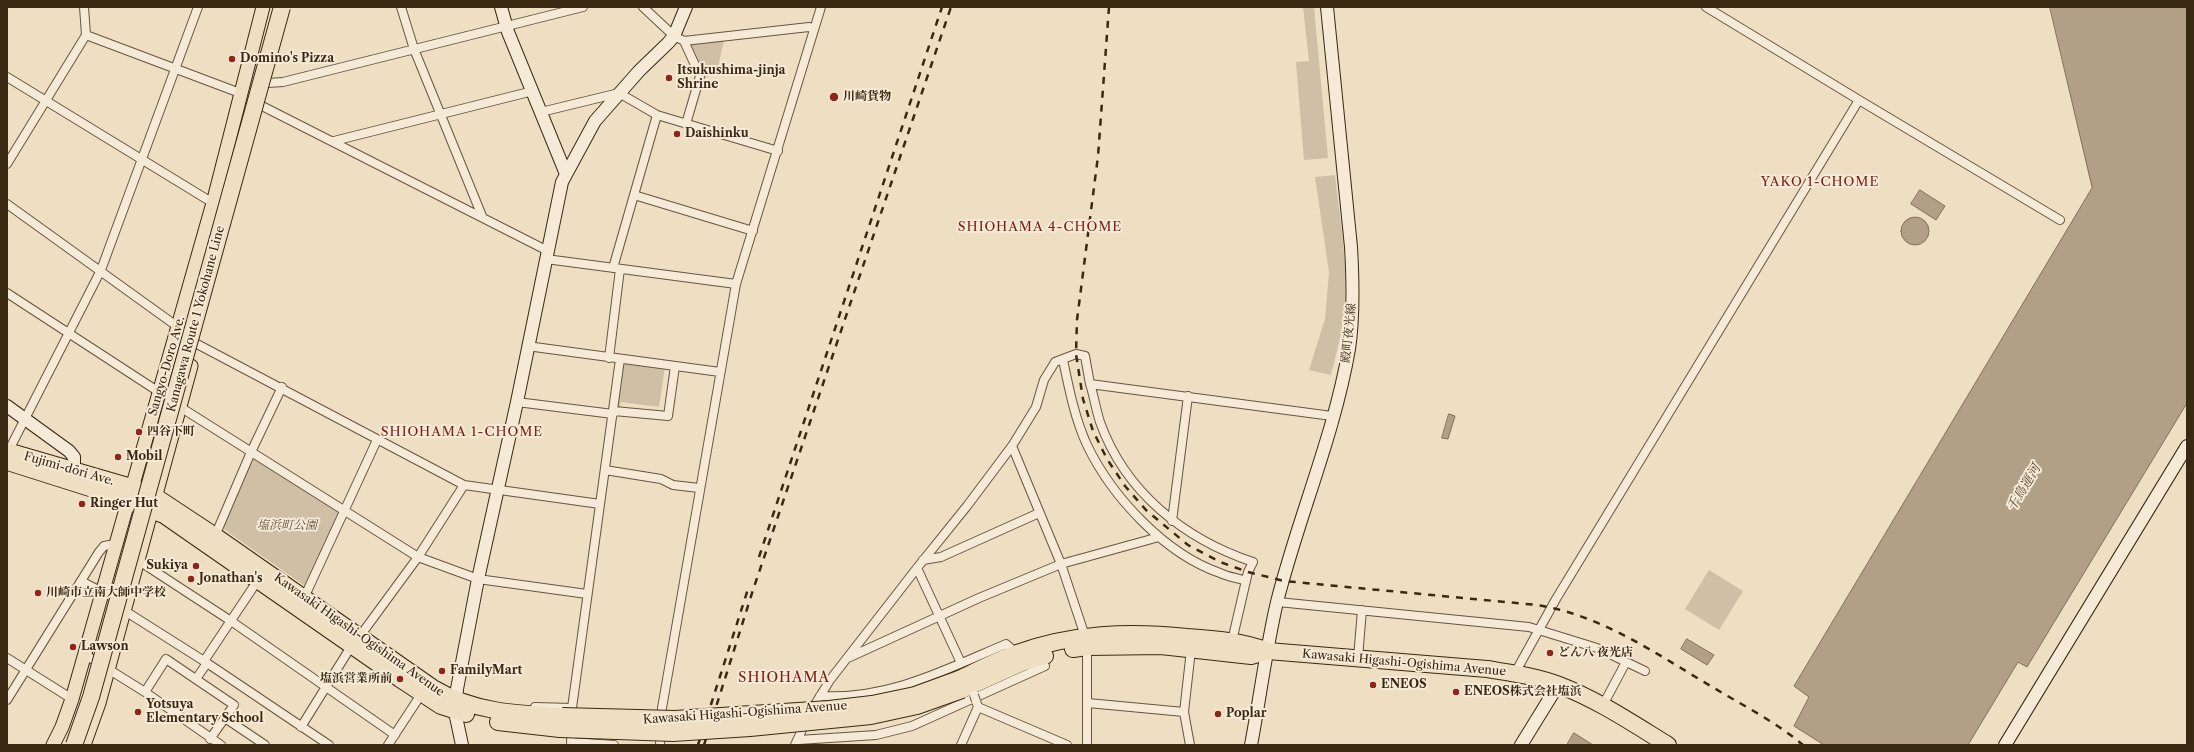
<!DOCTYPE html>
<meta charset="utf-8">
<style>
body{margin:0}
#map{position:relative;width:2194px;height:752px;overflow:hidden;background:#eedec2;font-family:"Libre Caslon Text",serif}
canvas{display:block}
.frame{position:absolute;inset:0;border:8px solid #3a2912;pointer-events:none}
</style>
<div id="map">
<canvas width="2194" height="752"></canvas>
<div class="frame"></div>
</div>
<script>
const c = document.querySelector('canvas').getContext('2d');
c.lineJoin = 'round';
function fill(path, color) {
  c.fillStyle = color;
  c.fill(path, 'evenodd');
}
function strokePath(path, color, width, dash) {
  c.strokeStyle = color;
  c.lineWidth = width;
  c.lineCap = dash ? 'butt' : 'round';
  c.setLineDash(dash || []);
  c.stroke(path);
}
function label(font, color, halo, rows, align = 'center') {
  c.font = font + ' "Libre Caslon Text","Noto Serif JP",serif';
  c.lineWidth = 4;
  c.setLineDash([]);
  c.textBaseline = 'middle';
  c.strokeStyle = halo;
  c.fillStyle = color;
  for (const [text, x, y, turn = 0] of rows) {
    c.save();
    c.translate(x, y);
    c.rotate((+turn || 0) * Math.PI / 180);
    c.textAlign = isNaN(turn) ? turn : align;
    if (halo) c.strokeText(text, 0, 0);
    c.fillText(text, 0, 0);
    c.restore();
  }
}
fill(new Path2D(`
 M1303,7h11l14,151 -24,2 -8,-98 13,-1z
 M724,40l-7,32 -12,6 -16,-32v-3z
 M1335,175c5,45 14,92 9,137 -2,22 -8,42 -13,63l-22,-5 16,-51 4,-47 -14,-95z
 M627,362l38,5 -6,40 -38,-5 -1,6h-2l4,-43z
 M257,459l81,52v5l-33,70 -83,-58 30,-68z
 M1709,570l34,21 -24,39 -34,-21z`), '#cfbfa4');
const water = new Path2D(`
 M2050,7h137v396l-160,264 -9,-5 -50,83h-144l-30,-19 15,-29 -15,-11 298,-498z
 M1920,190l25,16 -9,14 -25,-16z
 M1901 231a14 14 0 1 1 28 0a14 14 0 1 1-28 0Z
 M1449,414l6,2 -7,23 -6,-1z
 M1687,639l27,16 -7,10 -26,-16z
 M1574,733l19,12h-26z`);
fill(water, '#b1a086');
strokePath(water, '#817058', 1);
const street = new Path2D(`
 M401,7l13,42 68,167
 M643,7l31,29 10,5 125,-14 5,2
 M86,35l154,58
 M684,41l16,35 -14,48
 M7,77l206,126
 M268,83l15,-1 300,-75
 M1859,100l201,120
 M262,106l286,145
 M541,112l78,-19 38,22 121,36
 M334,141l199,-50
 M7,164l79,-129 -2,-28
 M634,195l119,36
 M7,204l171,123
 M546,259l190,25
 M613,268l44,-153
 M7,293l152,99
 M197,344l267,141 136,19
 M527,346l193,26
 M609,358l11,-89
 M1063,360c6,29 12,59 24,85 25,52 78,109 133,128 8,4 18,5 26,8
 M1090,384c4,12 6,26 10,38 25,70 84,117 153,140l-5,10 -16,69
 M517,402l96,12
 M180,407l238,150 60,22 109,15
 M614,411l54,5 7,-50
 M1012,446l49,118 24,72 2,11v98
 M8,452l93,-182 97,-263
 M605,470l56,9 12,6 26,3
 M1172,521l16,-125
 M215,536l36,-84 31,-65
 M923,560l18,-3 98,-44
 M139,561l92,60 164,114
 M917,568l44,95
 M81,581l21,11
 M304,598l73,-158
 M1278,602l251,25 68,21 48,23
 M125,611l79,50 125,84
 M360,636l58,-79 46,-72
 M84,654l61,38 76,53
 M850,657l129,-59 82,-34 98,-27
 M7,658l65,41
 M1358,658l4,-48
 M204,661l54,-81
 M1515,673l41,-74 303,-499 -153,-93
 M196,679l11,-16
 M145,692l21,-33 68,46 -24,34
 M820,696c68,4 125,-26 186,-52l10,9
 M7,700l92,-148 5,-6 11,-2
 M976,701l2,6 89,38
 M1088,703l96,9
 M1603,705l23,-43
 M535,707l37,1
 M811,711l19,-31 87,-112 50,-62 45,-60 24,-39 8,-27 11,-18 21,-8 9,2 5,28 242,32
 M225,718l40,27
 M301,727l51,-82
 M799,740l77,-5 36,-9 133,-60
 M571,742l43,3
 M388,745l34,-52
 M571,745l1,-37 48,-349
 M660,745l2,-37 74,-424 85,-277
 M795,745l11,-24
 M961,745l17,-38
 M1190,745l-6,-33 7,-62`);
const secondary = new Path2D(`
 M501,7l7,25 58,142
 M7,406l62,45 5,6v13
 M462,745l-7,-33 2,-23 21,-110 39,-177 45,-220 33,-61 44,-50 29,-28 6,-7 12,-29
 M1251,745c9,-47 15,-96 26,-143 21,-84 57,-166 72,-253 5,-33 4,-68 2,-102l-24,-240
 M1521,745l37,-60
 M2005,745l182,-299`);
const primary = new Path2D(`
 M53,745l9,-18 10,-28 141,-496 50,-196
 M84,745l15,-42 92,-337`);
const highway = new Path2D(`
 M7,451l124,36 25,10 59,39 218,152c40,24 83,26 129,28
 M11,463l101,32 52,20 236,164 41,27 25,8
 M1073,649l14,-2 74,-1 90,10 17,-5
 M959,679c19,-9 38,-19 58,-26 56,-20 112,-22 170,-16 28,2 55,4 81,14l219,18c24,4 49,7 72,16 39,15 73,38 109,60
 M962,690l62,-28 21,-6
 M498,722l62,7`);
strokePath(street, '#67563e', 10);
strokePath(secondary, '#3a2912', 14);
strokePath(primary, '#3a2912', 15);
strokePath(highway, '#3a2912', 18);
strokePath(street, '#f4ead7', 8);
strokePath(secondary, '#f4ead7', 12);
strokePath(primary, '#eedec2', 13);
strokePath(highway, '#eedec2', 16);
strokePath(new Path2D(`
 M1109,7l-11,149 -21,164 -1,34 7,45 10,32 14,28 18,27 21,24 42,35 32,17 28,10 36,9 253,24c65,10 121,50 177,83 30,18 62,34 89,57
 M759,557l183,-550
 M698,745l50,-156
 M704,745l49,-155 198,-583`), '#3a2912', 2.5, [7, 7]);
const streetBridge = new Path2D(`
 M974,695l2,6`);
const highwayBridge = new Path2D(`
 M562,716l113,3 154,-10 43,-5 43,-9 44,-16
 M560,729l113,4 77,-5 121,-12 46,-10 45,-16
 M74,745l17,-48 191,-690`);
strokePath(streetBridge, '#67563e', 10, []);
strokePath(highwayBridge, '#3a2912', 18, []);
strokePath(streetBridge, '#f4ead7', 8);
strokePath(highwayBridge, '#eedec2', 16);
for (const [x, y, r, color] of [
 [232,59,4,"#8f2418"],
 [669,78,4,"#8f2418"],
 [834,97,5,"#8f2418"],
 [677,134,4,"#8f2418"],
 [139,432,4,"#8f2418"],
 [118,457,4,"#8f2418"],
 [82,504,4,"#8f2418"],
 [196,566,4,"#8f2418"],
 [191,579,4,"#8f2418"],
 [38,593,4,"#8f2418"],
 [73,647,4,"#8f2418"],
 [1550,653,4,"#8f2418"],
 [442,671,4,"#8f2418"],
 [400,679,4,"#8f2418"],
 [1373,685,4,"#8f2418"],
 [1456,692,4,"#8f2418"],
 [138,712,4,"#8f2418"],
 [1218,714,4,"#8f2418"]
]) {
  const dot = new Path2D();
  dot.arc(x, y, r, 0, 2 * Math.PI);
  c.fillStyle = color;
  c.fill(dot);
  strokePath(dot, '#f4ead7', 1.5);
}
label('bold 12px', '#3a2912', '#f4ead7', [
 ["Domino's Pizza",240,59],
 ["Itsukushima-jinja",677,71],
 ["Shrine",677,85],
 ["川崎貨物",843,97],
 ["Daishinku",685,134],
 ["四谷下町",147,432],
 ["Mobil",126,457],
 ["Ringer Hut",90,504],
 ["Sukiya",188,566,"right"],
 ["Jonathan's",199,579],
 ["川崎市立南大師中学校",46,593],
 ["Lawson",81,647],
 ["どん八 夜光店",1558,653],
 ["FamilyMart",450,671],
 ["塩浜営業所前",392,679,"right"],
 ["ENEOS",1381,685],
 ["ENEOS株式会社塩浜",1464,692],
 ["Yotsuya",146,705],
 ["Elementary School",146,719],
 ["Poplar",1226,714]
], 'left');
label('12px', '#3a2912', '#f4ead7', [
 ["Kanagawa Route 1 Yokohane Line",196,319,-75],
 ["殿町夜光線",1349,333,-84],
 ["Sangyo-Doro Ave.",167,366,-74],
 ["Fujimi-dōri Ave.",69,469,16],
 ["Kawasaki Higashi-Ogishima Avenue",359,635,35],
 ["Kawasaki Higashi-Ogishima Avenue",1404,663,5],
 ["Kawasaki Higashi-Ogishima Avenue",745,713,-4]
]);
label('italic 12px', '#5f4e36', '#f4ead7', [
 ["塩浜町公園",287,526]
]);
c.letterSpacing = '1px';
label('13px', '#7a1f14', '#f4ead7', [
 ["YAKO 1-CHOME",1820,182],
 ["SHIOHAMA 4-CHOME",1040,227],
 ["SHIOHAMA 1-CHOME",462,432]
]);
c.letterSpacing = '0px';
label('italic 13px', '#5e4d35', '#f4ead7', [
 ["千鳥運河",2024,488,-59]
]);
c.letterSpacing = '1px';
label('14px', '#7a1f14', '#f4ead7', [
 ["SHIOHAMA",784,678]
]);
c.letterSpacing = '0px';
</script>
